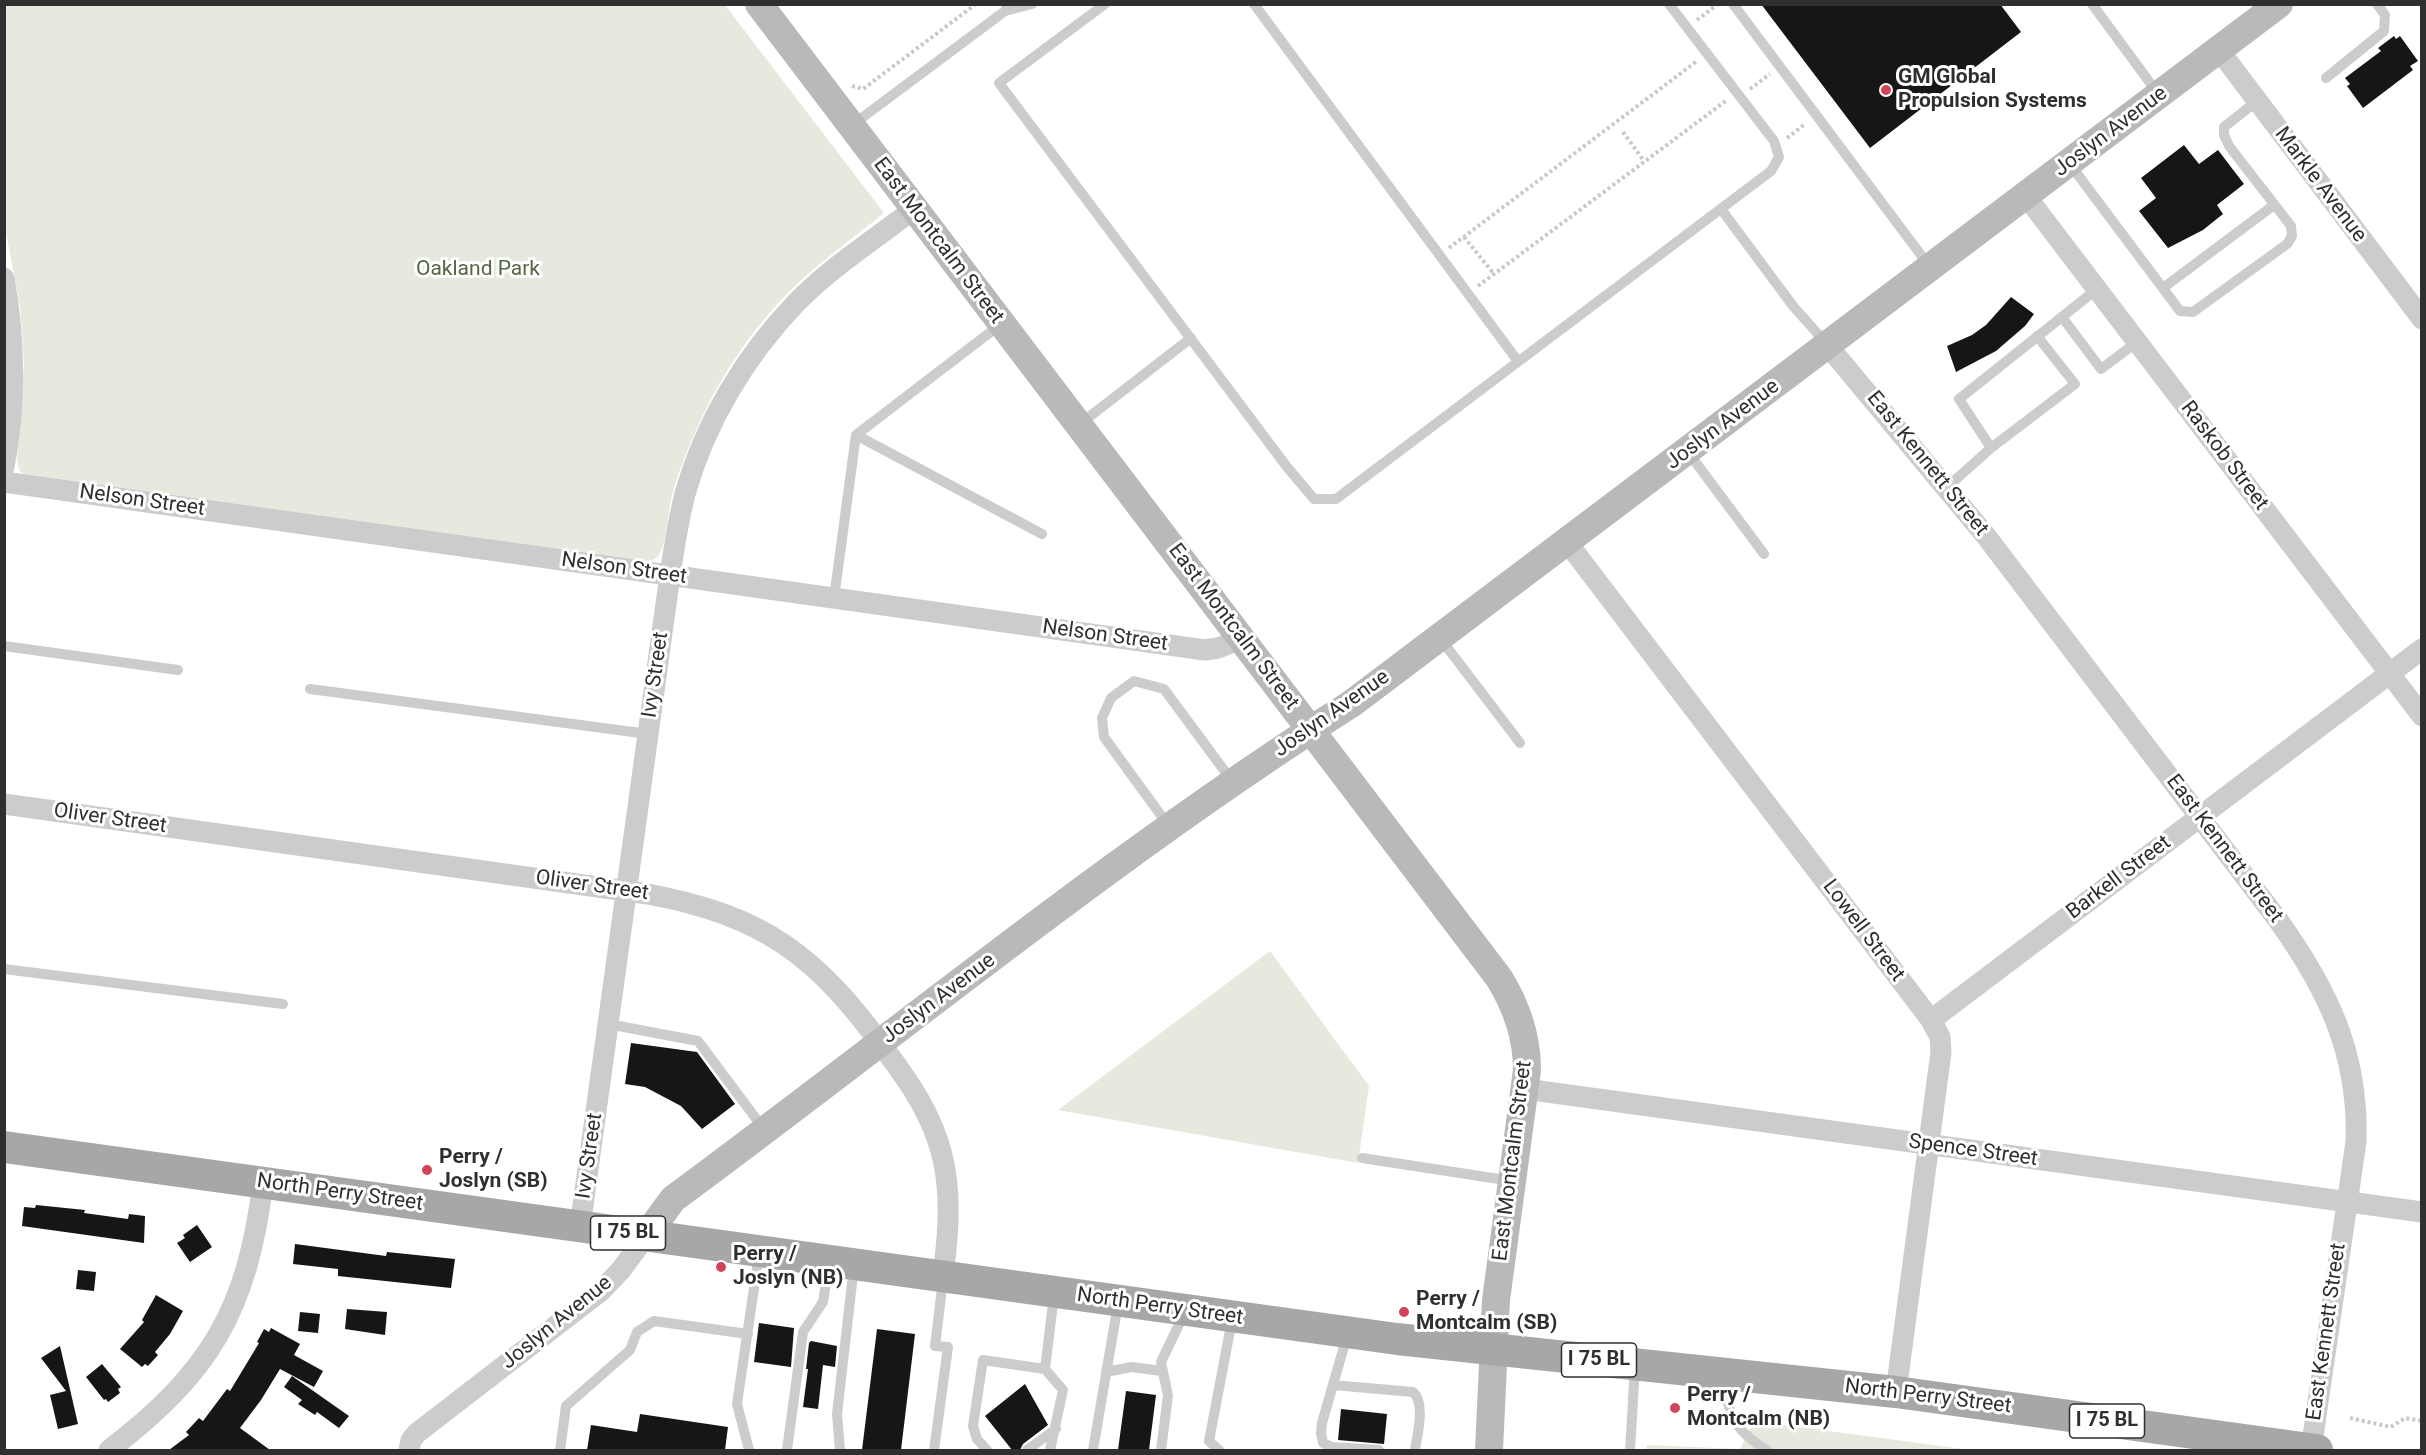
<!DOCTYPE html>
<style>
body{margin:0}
#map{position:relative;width:2426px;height:1455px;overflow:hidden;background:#fff;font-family:Roboto,sans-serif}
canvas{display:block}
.frame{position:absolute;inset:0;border:6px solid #2f2f2f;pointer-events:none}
</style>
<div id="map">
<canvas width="2426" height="1455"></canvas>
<div class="frame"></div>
</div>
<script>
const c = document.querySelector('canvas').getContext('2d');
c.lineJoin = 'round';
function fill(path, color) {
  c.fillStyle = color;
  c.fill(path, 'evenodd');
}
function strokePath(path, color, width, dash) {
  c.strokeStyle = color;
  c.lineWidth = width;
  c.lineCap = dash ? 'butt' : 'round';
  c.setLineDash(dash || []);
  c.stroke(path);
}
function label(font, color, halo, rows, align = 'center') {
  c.font = font + ' Roboto,sans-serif';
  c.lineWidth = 6;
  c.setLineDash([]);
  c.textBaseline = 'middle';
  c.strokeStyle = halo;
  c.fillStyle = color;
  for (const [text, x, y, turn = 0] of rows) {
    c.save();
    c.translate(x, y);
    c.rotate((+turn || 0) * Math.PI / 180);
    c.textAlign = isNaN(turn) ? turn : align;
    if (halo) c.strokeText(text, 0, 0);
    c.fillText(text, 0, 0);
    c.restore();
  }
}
fill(new Path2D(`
 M4,5h721l159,208c-32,26 -66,50 -95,79 -41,41 -72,90 -95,143 -9,21 -18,43 -23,65 -3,14 -4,41 -11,53 -4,8 -12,8 -20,8l-616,-87 -4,-3 -3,-10 7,-97 -4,-57 -16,-85z
 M1270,951l99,135 -11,77 -300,-53z
 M1754,1421l217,29h-325l1,-5 93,4z`), '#e6eade');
fill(new Path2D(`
 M1761,4h239l21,28 -151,116z
 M2394,36l2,3 4,-3 18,25 -8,5 3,4 -50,38 -16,-22 3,-2 -5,-6 36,-27 -3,-3z
 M2184,145l15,19 19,-14 26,34 -27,21 6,9 -20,16 -35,18 -29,-37 17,-13 -15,-20z
 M2011,297l23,17 -9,12 -29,25 -40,21 -9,-26 25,-11 14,-10z
 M631,1043l66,9 38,52 -33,25 -21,-23 -36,-19 -20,-3z
 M36,1205l49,5 -1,3 44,6 1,-5 16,2 -1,27 -122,-17 2,-19 11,1z
 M197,1225l15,22 -22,15 -13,-19 8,-5 -2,-3z
 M295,1244l91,12 1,-4 68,7 -4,29 -113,-12v-7l-45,-5z
 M78,1270l18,2 -2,19 -18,-2z
 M156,1295l27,16 -13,23 -15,18 3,3 -10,11 -3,-2 -3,3 -22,-18 24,-27 -2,-2z
 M347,1309l40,3 -2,23 -40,-6z
 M300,1312l20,2 -2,19 -20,-2z
 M759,1323l35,5 -3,39 -37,-5z
 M271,1328l29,16 -6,11 29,16 -9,16 -34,-18 -19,31 -21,28 30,22h-101l20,-15 -3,-3 13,-14 4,3 24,-32 3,2 29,-48 -2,-1 7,-13 5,3z
 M877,1329l38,5 -14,116h-39z
 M811,1341l26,5 -2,21 -12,-2 -5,44 -15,-2 5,-38h-2l3,-26z
 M60,1346l18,78 -20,5 -8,-34 16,-4 -25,-33z
 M102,1364l19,23 -3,2 2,4 -12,9 -2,-3 -2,1 -18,-23z
 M292,1376l57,40 -10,12 -22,-16 -2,3 -17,-11 4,-4 -18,-13z
 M1025,1384l23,41 -25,19 -3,6h-8l-27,-34z
 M1126,1391l30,4 -7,55h-31z
 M1341,1409l46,5 -3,30 -46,-4z
 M640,1414l88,13 -3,23h-138l4,-25 46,7z`), '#161616');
strokePath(new Path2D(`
 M1697,20l21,-16
 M852,86l11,3 113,-85
 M1750,89l20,-15
 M1623,132l21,29
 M1787,138l18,-14
 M1464,237l30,37
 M1449,248l248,-187
 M1478,286l249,-186
 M2350,1418l41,9 14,-9 17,3`), '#c9c9c9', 4, [3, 3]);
strokePath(new Path2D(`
 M1105,4l-106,79 288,384 27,32h22l435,-328 8,-14 -5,-16 -105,-137
 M1254,4l263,356
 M1733,4l197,263
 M2092,4l67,91
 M1005,11l27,-7
 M2326,78l58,-47 1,-16 -8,-11
 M851,126l154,-115 3,-7
 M2069,163l111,148 13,1 94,-68 5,-8 -1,-10 -62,-80 -5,-11v-8l33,-26
 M1721,209l72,97 33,37
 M2163,288l111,-83
 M2062,317l39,52 36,-27
 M2037,336l38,48 -84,64 -32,-49 138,-110
 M1080,424l111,-86
 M856,435l186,99
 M1688,452l76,102
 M1945,489l46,-41
 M834,598l22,-163 145,-111
 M1440,638l80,105
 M4,646l174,24
 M310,689l338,45
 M1168,825l-64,-88 -2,-19 9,-20 23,-17 30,8 68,92
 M4,969l279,35
 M608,1024l90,17 65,87
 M1362,1158l150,23
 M1347,1336l-25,87 -1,10 2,10 9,4 47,3
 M1045,1369l18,21 -13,60
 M1106,1372l26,-5 29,4
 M1720,1378c12,37 11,51 47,72
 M1333,1385l80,7c13,12 4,43 2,58
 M560,1450l6,-44 64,-56 7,-18 17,-11 94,13
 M749,1450l-12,-46 22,-150
 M787,1450l16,-118 20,-30 6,-38
 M840,1450l-3,-36 17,-148
 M934,1450l14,-103 -13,-1 8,-66
 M987,1450l-10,-11 -4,-13 10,-66 62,9 9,-74
 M1027,1450l29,-21
 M1093,1450l25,-146
 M1161,1450l7,-54 -7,-34 23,-48
 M1219,1450l-10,-9 23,-121
 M1630,1450l5,-83`), '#ccc', 10);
strokePath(new Path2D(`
 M2219,50l203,269
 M2026,196l396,520
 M4,278c11,61 12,128 0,189
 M1828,346l158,190 292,384c50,70 81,134 78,222l-45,308
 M4,482l1201,168 13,-2 23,-9
 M1567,542l364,478 9,17 1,15 -45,340
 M4,804l644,90c117,22 169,62 238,157 24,32 46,64 56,104 10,40 6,81 1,122
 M1931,1020l491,-371
 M1525,1089l897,123
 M580,1227l90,-652c4,-27 8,-54 15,-81 20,-71 60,-138 111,-191 35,-36 79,-64 118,-94
 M109,1450c102,-78 138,-140 154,-267
 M409,1450l2,-10 6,-7 184,-142 20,-21 25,-34`), '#ccc', 21);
strokePath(new Path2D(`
 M759,4l740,974c18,29 28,58 28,92l-31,230 -7,150
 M646,1236l27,-37c225,-166 442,-345 678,-495l928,-700`), '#b9b9b9', 28);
strokePath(new Path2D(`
 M4,1147l1393,192 499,53 421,58`), '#a7a7a7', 32);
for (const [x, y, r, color] of [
 [1886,90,6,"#d34459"],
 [427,1170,6,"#d34459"],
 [721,1267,6,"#d34459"],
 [1404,1312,6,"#d34459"],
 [1675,1408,6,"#d34459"]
]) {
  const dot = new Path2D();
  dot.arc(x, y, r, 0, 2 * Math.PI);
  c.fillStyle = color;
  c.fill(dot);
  strokePath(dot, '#fff', 2);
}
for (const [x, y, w] of [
 [628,1233,75],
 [1599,1360,75],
 [2107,1421,75]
]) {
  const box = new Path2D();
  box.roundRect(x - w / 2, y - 17, w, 34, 4.5);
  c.fillStyle = '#fff';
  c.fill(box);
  strokePath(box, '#2f2f2f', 1.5);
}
label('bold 20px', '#2f2f2f', null, [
 ["I 75 BL",628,1233],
 ["I 75 BL",1599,1360],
 ["I 75 BL",2107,1421]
]);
label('bold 21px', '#2f2f2f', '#fff', [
 ["GM Global",1898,78],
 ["Propulsion Systems",1898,102],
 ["Perry /",439,1158],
 ["Joslyn (SB)",439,1182],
 ["Perry /",733,1255],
 ["Joslyn (NB)",733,1279],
 ["Perry /",1416,1300],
 ["Montcalm (SB)",1416,1324],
 ["Perry /",1687,1396],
 ["Montcalm (NB)",1687,1420]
], 'left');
label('21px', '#2f2f2f', '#fff', [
 ["Joslyn Avenue",2111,132,-37],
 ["Markle Avenue",2320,185,53],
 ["East Montcalm Street",938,241,53],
 ["Joslyn Avenue",1723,425,-37],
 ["Raskob Street",2224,456,53],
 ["East Kennett Street",1927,464,51],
 ["Nelson Street",142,501,8],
 ["Nelson Street",624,569,8],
 ["East Montcalm Street",1233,627,53],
 ["Nelson Street",1105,636,8],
 ["Ivy Street",656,675,-82],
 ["Joslyn Avenue",1332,714,-35],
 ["Oliver Street",110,819,8],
 ["East Kennett Street",2224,849,53],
 ["Barkell Street",2119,878,-37],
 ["Oliver Street",592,886,8],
 ["Lowell Street",1863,931,53],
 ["Joslyn Avenue",939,999,-37],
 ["Spence Street",1973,1151,8],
 ["Ivy Street",590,1156,-82],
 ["East Montcalm Street",1513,1161,-83],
 ["North Perry Street",340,1193,8],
 ["North Perry Street",1160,1307,8],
 ["Joslyn Avenue",557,1323,-39],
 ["East Kennett Street",2327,1332,-82],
 ["North Perry Street",1928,1397,7]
]);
label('21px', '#556641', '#fff', [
 ["Oakland Park",478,270]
]);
</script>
